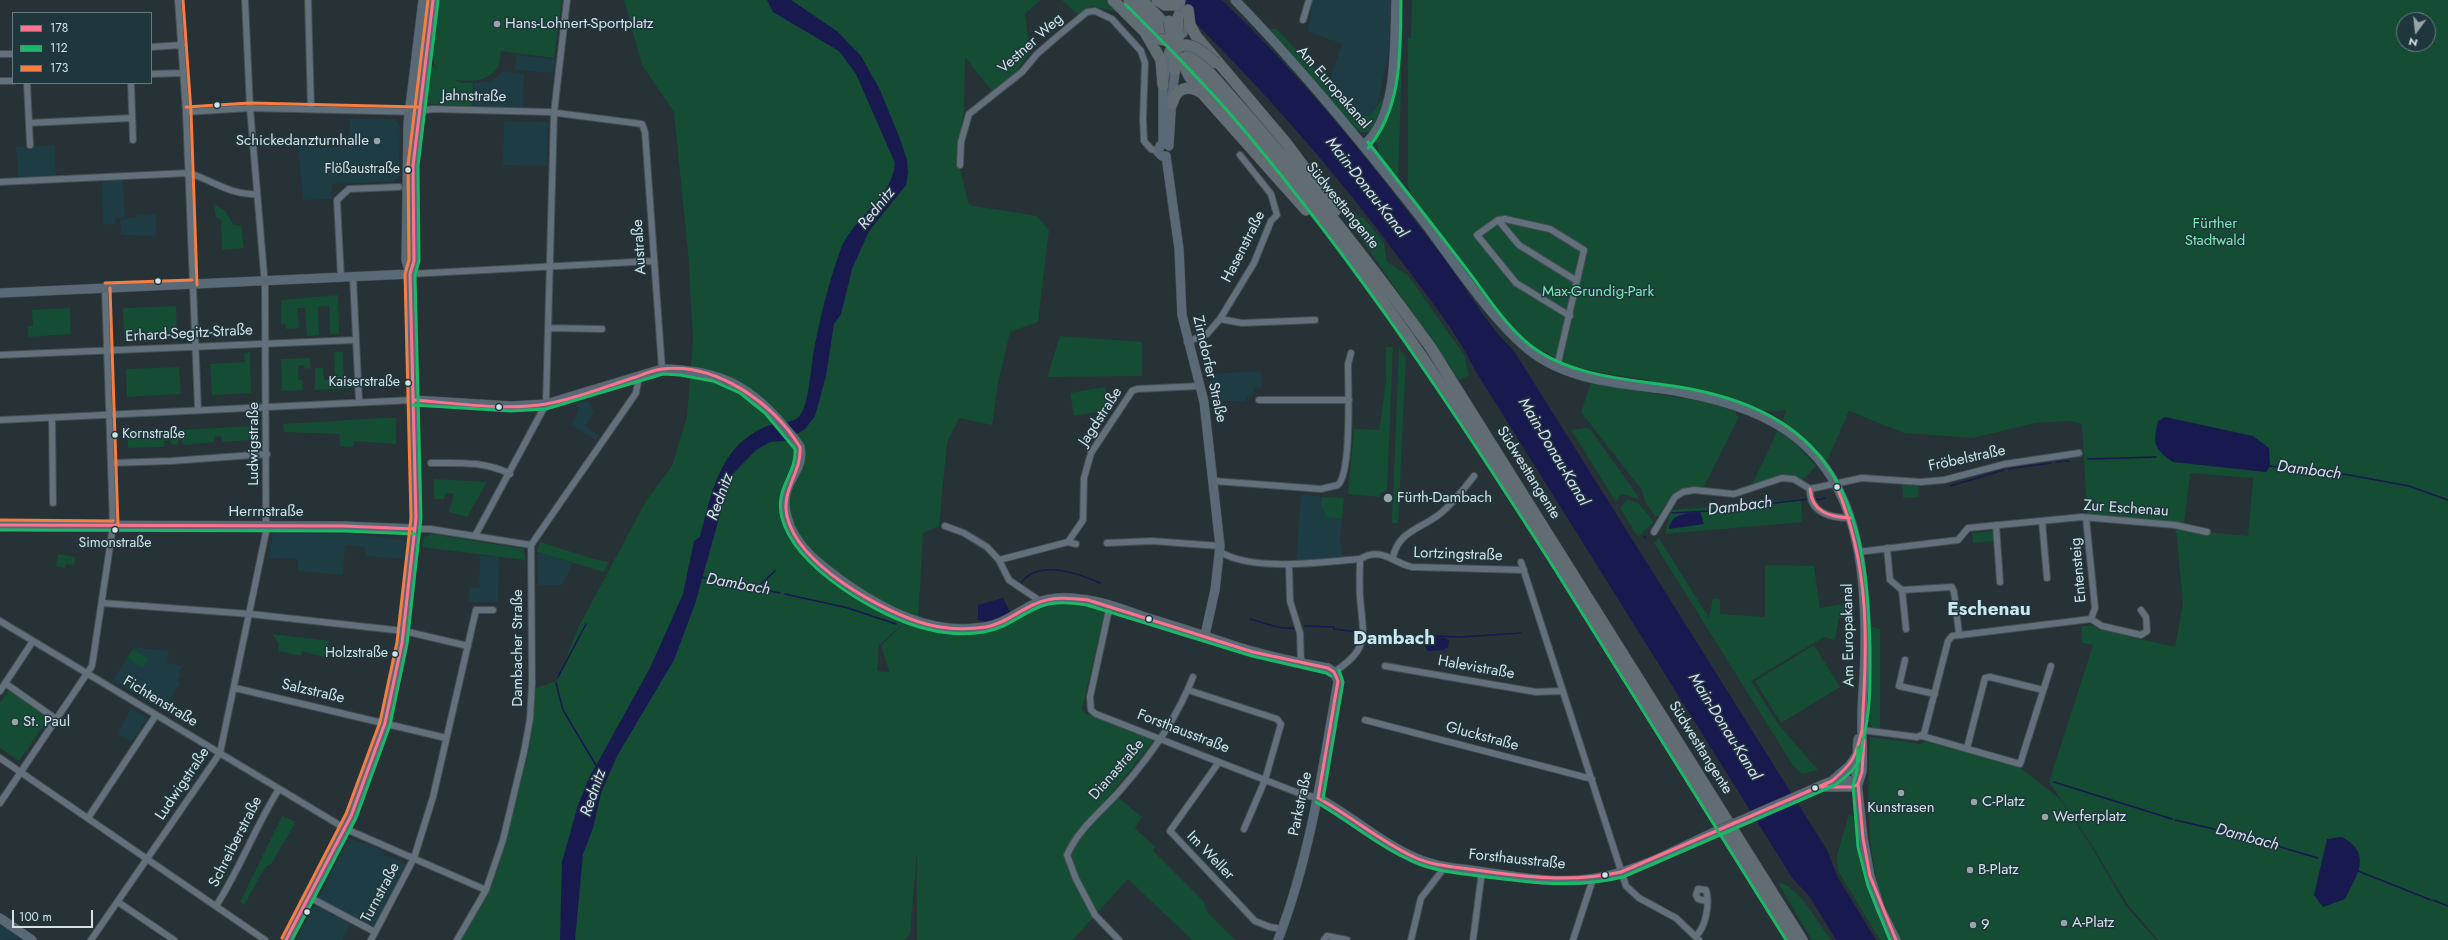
<!DOCTYPE html>
<meta charset="utf-8">
<style>
body{margin:0}
#map{position:relative;width:2448px;height:940px;overflow:hidden;background:#263236;font-family:Jost,sans-serif}
canvas{display:block}
.legend{position:absolute;left:12px;top:12px;width:140px;height:72px;box-sizing:border-box;background:#1f363d;border:1px solid #677b81;margin:0;padding:5px 7px;list-style:none;font-size:12px;color:#d4e2e6}
.legend li{display:flex;align-items:center;gap:8px;height:20px}
.legend b{width:20px;border:1px solid #677b81}
.north{position:absolute;left:2396px;top:12px;width:40px;height:40px;box-sizing:border-box;background:#1f363d;border:1px solid #677b81;border-radius:50%;rotate:195deg;font-size:11px;font-weight:700;line-height:16px;text-align:center;color:#d4e2e6}
.north::after{content:'';display:block;margin:auto;width:14px;height:18px;background:#97a4a8;clip-path:polygon(50% 0,100% 100%,50% 72%,0 100%)}
.scale{position:absolute;left:12px;top:910px;width:81px;height:18px;box-sizing:border-box;border:2px solid #d4e2e6;border-top:0;padding-left:5px;font-size:12px;line-height:14px;white-space:nowrap;color:#d4e2e6;-webkit-text-stroke:3px #1f363d;paint-order:stroke}
</style>
<div id="map">
<canvas width="2448" height="940"></canvas>
<ul class="legend">
<li><b style="height:5px;background:#fc738d"></b>178</li>
<li><b style="height:5px;background:#1ab867"></b>112</li>
<li><b style="height:5px;background:#f77d43"></b>173</li>
</ul>
<div class="north">N</div>
<div class="scale">100 m</div>
</div>
<script>
const c = document.querySelector('canvas').getContext('2d');
c.lineJoin = 'round';
function fill(path, color) {
  c.fillStyle = color;
  c.fill(path, 'evenodd');
}
function strokePath(path, color, width, dash) {
  c.strokeStyle = color;
  c.lineWidth = width;
  c.lineCap = dash ? 'butt' : 'round';
  c.setLineDash(dash || []);
  c.stroke(path);
}
function label(font, color, halo, rows, align = 'center') {
  c.font = font + ' Jost,sans-serif';
  c.lineWidth = 3;
  c.setLineDash([]);
  c.textBaseline = 'middle';
  c.strokeStyle = halo;
  c.fillStyle = color;
  for (const [text, x, y, turn = 0] of rows) {
    c.save();
    c.translate(x, y);
    c.rotate((+turn || 0) * Math.PI / 180);
    c.textAlign = isNaN(turn) ? turn : align;
    if (halo) c.strokeText(text, 0, 0);
    c.fillText(text, 0, 0);
    c.restore();
  }
}
fill(new Path2D(`
 M1312,0h79l-2,51 -11,52 -9,13h-12l-29,-32 14,-40 -35,-13 4,-13z
 M516,55l39,4 -2,14 -38,-3z
 M504,71l20,3 -1,34 -50,-1 1,-24 17,-2z
 M350,119h44l6,7 -1,51 -6,5 -61,2v15l-29,1 -5,-54 51,1z
 M504,121l44,1 -1,44 -44,-1z
 M55,145l1,31 -38,2 -2,-31z
 M123,178l2,40h-10v6l-12,1 -1,-46z
 M156,214v22l-35,-1 -1,-15 18,-3v-2z
 M1261,371l1,17 -7,-1 -4,10h-5l-1,4h-32l-2,-27z
 M588,401l6,12 -9,13 14,10 -3,4 -25,-15 7,-14 -2,-7z
 M1301,494l21,3 -1,8 5,12 16,2 -2,22 3,16 -47,4z
 M273,533h73l58,7 2,2 -1,17 -40,-3v-9l-20,-2 -2,30 -45,-4v-12l-30,-1z
 M537,554h8l28,9 -11,22h-24z
 M480,556l19,1 -1,45h-29v-14h10z
 M134,647l35,4 -2,12 15,3 -3,6 2,3 -4,6 3,2 -16,28 -51,-31z
 M131,708l17,10 -17,24 -13,-8z
 M350,838l32,12 2,4 22,10 -32,64 -56,-30z
 M315,905l35,19 -7,16h-47z
 M0,925l3,2 1,-2 20,14 -24,1z`), '#1d3c44');
fill(new Path2D(`
 M439,0h123l-8,58 -53,-7c-1,5 -1,12 -3,16 -10,15 -30,16 -46,12l11,4h10l-1,24 -42,-3 -3,-3 4,-36 7,5c-13,-16 -2,-50 1,-70z
 M624,0h417l-16,14 5,38 -14,20 -24,19 -27,-34 -1,57 -8,39 13,52 68,11 12,14 -11,92 -28,10 -12,51 -6,42 -33,-7 -12,25 -8,83 -16,7 -5,91c18,4 41,12 58,9 41,-8 68,-37 112,-28 7,2 12,2 17,7l-23,97 3,4 69,27 -42,53 30,24 -7,11 20,19 -2,4 51,51 3,10 28,28h-43l-64,-61 -55,61h-156v-88l-7,82 -5,6h-444l29,-49 8,-22 31,-118 7,-63 21,-7 22,-55 67,-125 26,-35 15,-50 6,-76 -5,-88 -14,-140 -32,-47zM904,623l-23,23 10,31 -2,-5 -12,-1 2,-26z
 M1062,0h44l12,12 -27,-6 -13,9z
 M1412,0h1036v940h-290l-30,-35 -38,-63 -41,-60 44,-137 -11,-2 -1,-17h18l-1,3 77,18 8,-43 -7,-75 72,7 5,-58 -63,-5 -6,50 -97,-9 -5,-90 -11,-3 -36,2 -62,15 -69,-5 -55,-22 -22,50 -23,-22 -22,-17 4,-12 -15,2 -87,-24 -34,-6v-2l-42,-6 -45,-10 -16,-12 -10,-2 -32,-30 -78,-98 -19,-35v-149h3zM2404,20h24v24h-24z
 M1399,23h4l-5,160 -20,-28v-9l-10,-14h-8l-8,-6 -83,-97h8l80,87h12l25,-32z
 M214,204l10,6 10,15 7,1 3,22 -22,2 -1,-30 -5,-3z
 M1356,215l8,3 20,25 3,19 21,13 56,80 5,20 -10,5 -108,-156 -1,-6z
 M338,295l1,39h-9l-1,-28 -11,1 1,28 -12,1 -2,-28h-8l2,20 -13,1 -1,-5h-4v-24z
 M176,306l1,26 -53,3 -1,-27z
 M70,308l1,26 -43,3v-11h5l-1,-16z
 M1060,336l82,6v34l-95,1z
 M1386,347h7l-6,144 -6,2 -1,4 -32,-3 6,-65 25,1 7,-48z
 M1399,347l7,11 -8,165h-6z
 M250,352l1,41 -39,2 -2,-31 35,-2 -1,-9z
 M334,352h9l1,27h8l1,9 -40,2 2,-3v-19h8l1,12h11z
 M310,358v10l-5,1 -1,-4 -6,1 1,14h3l1,10 -21,1 -1,-32z
 M179,367l2,27 -54,3 -1,-28z
 M1591,383l115,19 30,9v4l3,1 -35,71c-26,-4 -34,8 -45,29l-3,1 -11,-15 -3,-12 -61,-78z
 M1105,387l4,23 -35,6 -4,-23z
 M382,418h14v26l-42,-3 -1,6 -13,-1 -1,-12 -55,-2 -1,-8z
 M250,426l1,14 -29,2 -1,-6 -7,1 1,5 -32,3 -1,-6 -4,1v5l-7,-1 -1,-4 -6,1v6l-36,1v-15z
 M1586,428l5,2 49,69 -19,-5 -5,8 -45,-72z
 M1778,430l20,16 18,20 -13,14 -23,-4 -29,11z
 M434,479l53,3 -20,35 -18,-5 5,-18 -8,-1 -2,6h-10z
 M1902,484l17,2 -1,11 -15,1z
 M1322,497l22,1 -2,21 -16,-2 -5,-12z
 M1801,499l1,23 -137,12 6,-24z
 M1627,500l11,3 16,19 -16,15 -18,-29z
 M1993,531l1,10 -21,2 -1,-10z
 M432,534l92,15 1,11 -103,-13 2,-10z
 M1659,538l50,80 4,-20 7,1v15l45,3v-52l49,1 6,42 25,-4 -1,14h-5l-4,22 -11,-3 -73,44 27,43 40,46 -16,4 -8,-7 -140,-224z
 M540,542l54,17 15,3 -5,10 -67,-20z
 M58,554l18,3 -2,8 -8,-1 -1,4 -9,-2z
 M1872,627l8,2v100l-8,-2 -3,-5z
 M272,634l57,7 -2,17 -25,-7 -1,5 -23,-5 1,-7z
 M1814,645l26,42 -59,36 -26,-42z
 M133,649l16,10 -6,9 -16,-10z
 M9,690l40,28 -30,43 -19,-13v-45z
 M1870,737l50,7 5,-3 93,25 42,33 31,47 35,60 30,34h-255c-37,-63 -34,-133 -31,-203z
 M1849,814l4,3c5,44 18,83 38,123h-11l-42,-69 -1,-16z
 M282,816l14,6 -25,42 -5,2 -22,39 -4,-3z
 M1778,883c17,-2 43,44 53,57h-19z`), '#144c34');
fill(new Path2D(`
 M767,0h24l47,32 23,24 19,34 20,49 7,21 1,13 -2,12 -37,46 -17,38 -11,45 -7,10 -8,52 -11,40 -10,13 -20,12 -15,1 -14,8 -29,30 -8,38 -24,86 -21,56 -57,96 -16,37 -8,35 -10,26 -8,86h-15l2,-78 16,-57 11,-27 61,-110 33,-74 11,-53 6,-4c12,-45 20,-94 70,-112 12,-4 25,0 32,-13 6,-9 9,-43 11,-56 6,-35 15,-71 27,-105 12,-34 52,-51 55,-88l-39,-89 -17,-23 -66,-39z
 M1172,0h50c71,68 134,143 193,221 14,17 28,35 40,53 19,26 35,54 59,77l313,499 11,28 38,62h-40l-26,-43 -17,-18 -318,-509c-19,-39 -47,-73 -73,-108 -69,-94 -146,-181 -230,-262z
 M2165,417l88,19 16,12 1,18 -4,6 -93,-10c-20,-14 -20,-19 -15,-41z
 M1700,511l4,13 -35,5c2,-16 18,-15 31,-18z
 M1003,598l7,14 -23,10 -9,-2v-15z
 M1434,637l12,1 3,3 -1,6 -4,3 -16,1 -5,-7 2,-4z
 M2342,837c31,17 15,38 3,62l-22,8 -9,-12 13,-56z`), '#18194f');
strokePath(new Path2D(`
 M2088,459l68,-2
 M2056,462l13,-1
 M2270,466l79,9 60,11 39,14
 M2008,469l43,-6
 M1950,486l54,-16
 M1814,498l5,2 6,-2
 M1672,513l36,-2 100,-12
 M1644,536l2,2
 M700,577l80,16
 M1020,585c15,-27 58,-12 80,-2
 M758,587l17,-16
 M785,594l63,14 48,16
 M1250,619c16,4 29,11 46,9
 M1305,626l29,1v2l24,3
 M1435,636l25,1 61,-4
 M558,677l28,-53
 M556,683l7,27 34,57
 M2054,782l118,37
 M2175,820l61,14 82,24
 M2358,871l73,29
 M2433,900l15,6`), '#18194f', 1.5);
const street = new Path2D(`
 M178,0l8,112 12,298
 M308,0l3,109
 M1303,20l6,-20
 M151,47l31,-2
 M0,54h13
 M151,74l32,-1
 M0,81h13
 M27,83l3,62
 M131,83l2,57
 M186,112l64,-4 168,4 14,-3 117,3 93,12 3,8 17,237
 M29,123l103,-5
 M960,165l1,-23 8,-28 53,-42 15,-18 22,-19 28,-23 8,-1 17,8 29,32 4,12 -2,56 1,22 7,8 7,2
 M0,182l189,-9c23,7 43,23 68,21
 M1498,220l7,-1 45,10 34,21 -27,117
 M410,274l243,-13
 M353,277l6,124
 M341,278l-4,-78 12,-11 50,-2
 M1570,316l-54,-33 -39,-48 21,-15 21,25 58,36
 M1220,319l22,4 73,-3
 M548,328l54,1
 M1187,342l20,-8 13,-15 34,-56 17,-42 6,-6 -6,-21 -31,-39
 M0,355l355,-15
 M1259,400h90
 M52,418l1,85
 M0,420l413,-20
 M111,463l60,-2 96,-7
 M431,463c27,0 54,-2 79,11
 M1214,481l107,8 17,-4c14,-14 10,-98 10,-121l3,-11
 M1810,489l52,-11 59,4 23,-2 61,-16 74,-11
 M1810,489c-1,24 21,29 40,29
 M2086,518l9,90 -4,11
 M2042,521l5,57
 M1996,525l4,57
 M945,526l19,7 23,14 12,13 10,20 31,21
 M415,529h15l101,16
 M1654,532l21,-35 8,-5 11,-2 40,4 48,-16 12,1 16,10
 M475,536l71,-132 8,-291 13,-113
 M1068,542l15,-22 1,-42 7,-25 41,-62 5,-2 63,-3
 M1107,543l45,-2 68,5
 M1887,548l3,32 12,10 50,-3 2,5 5,42
 M1220,552c35,20 100,10 140,7 22,-13 33,4 52,8l112,3
 M1858,552l100,-12 10,-12 114,-11 93,8 32,7
 M1393,557c6,-27 29,-28 48,-44 13,-11 23,-24 33,-37
 M999,560l69,-18 8,2
 M1521,562l105,324 13,12 37,20 23,22
 M1289,565l1,36 10,32 1,30
 M1902,590l4,39
 M102,603l148,11 154,17 64,15
 M1110,605l-20,92 1,13 5,4 205,80 17,4
 M2091,619l11,7 39,9 6,-4 -1,-14 -5,-7
 M0,621l346,208 140,61
 M1905,660l-6,26 36,8
 M1385,666l151,26 27,-1
 M1334,672c37,-24 29,-37 26,-75 -1,-13 0,-26 0,-38
 M5,683l51,36
 M235,688l211,50
 M1188,690l89,29 4,5 -16,56 -21,49
 M0,691l33,-50
 M1365,720l227,59
 M1862,730l55,7 7,-3 24,-93 4,-5 139,-17
 M1922,736l98,28 31,-98
 M1967,748l18,-70 5,-1 53,13
 M0,758l265,182
 M1219,762l-49,69 85,90 15,6 13,2
 M0,803l92,-137 21,-140 -8,-238
 M88,818l68,-103
 M309,897l66,35
 M118,902l56,38
 M216,906c24,-37 39,-79 63,-117
 M1696,936c10,-9 14,-33 10,-46l-8,-1 -2,6 2,4 8,2
 M91,940l129,-187 46,-221 -1,-246 -15,-178 -5,-108
 M371,940l43,-82 19,-61 43,-187h17
 M457,940l29,-50 17,-50 21,-88 6,-33 2,-36 -1,-138 105,-152 3,-17
 M1119,940l-24,-25 -19,-36 -9,-24c13,-29 37,-45 56,-68 28,-32 54,-69 70,-110
 M1324,940l3,-4 20,4
 M1411,940l10,-42 24,-31
 M1473,940l9,-69
 M1573,940l20,-61`);
const secondary = new Path2D(`
 M1235,0c68,70 129,145 189,222 30,40 67,97 105,128 42,34 101,33 152,42 47,9 95,23 129,58 51,50 56,134 55,201 0,26 -4,52 -3,78 0,14 1,29 0,43l-4,12
 M1178,17l3,-17
 M1183,33l4,-20
 M1163,144v-59l6,-34
 M1163,144l-3,2 -2,6 4,4h4
 M1364,145c35,-30 30,-101 32,-145
 M1169,146l3,-50 4,-31
 M1166,156l13,93 3,66 22,87 16,144 -5,44 -10,45
 M410,274l4,-13 -1,-95 20,-166
 M0,293l410,-19
 M413,400l98,6 35,-2 116,-35c53,1 85,14 119,54 6,8 14,15 19,24 6,27 -23,34 -13,70 8,29 31,46 54,63 42,30 91,56 144,47 19,-3 32,-15 49,-23 14,-7 31,-7 46,-5 22,2 42,10 62,17 30,9 58,18 87,28 32,11 66,18 99,24l6,4 4,9c-15,87 -28,176 -60,259
 M0,525l344,1 71,3
 M1858,739l-2,33 7,66 7,38 10,32 16,32
 M1833,780l17,-15 6,-9
 M1821,787h32l5,-3
 M1799,795c19,-7 40,-23 59,-11
 M1318,798c34,18 63,45 98,60 22,10 45,10 68,14 39,6 79,13 118,5 38,-7 75,-28 110,-44
 M0,918l32,22
 M286,940l65,-124 34,-93 17,-80 14,-125 -6,-244 -4,-14 2,-137 15,-123`);
const highway = new Path2D(`
 M1113,0l31,31 14,8
 M1129,0l34,35
 M1142,0l23,24
 M1157,0l8,5h10l4,-5
 M1188,10l2,15 6,11 91,108 49,66
 M1146,34l15,26 2,25
 M1189,50c87,94 167,194 242,298l371,592
 M1174,56l1,14
 M1180,57l9,19 13,17 104,117
 M1185,58c153,163 275,350 393,539 71,115 142,229 214,343
 M1172,104c4,-16 16,-20 30,-11`);
strokePath(street, '#444d50', 8);
strokePath(secondary, '#444d50', 10);
strokePath(highway, '#444d50', 12);
strokePath(street, '#62707c', 6);
strokePath(secondary, '#596975', 9);
strokePath(highway, '#616c73', 11);
const secondaryBridge = new Path2D(`
 M1712,833l87,-38`);
const highwayBridge = new Path2D(`
 M1169,21l5,34
 M1177,36l1,-19
 M1158,39l13,2 8,-5
 M1171,53c15,-18 32,-1 45,10`);
strokePath(secondaryBridge, '#444d50', 10, []);
strokePath(highwayBridge, '#444d50', 12, []);
strokePath(secondaryBridge, '#596975', 9);
strokePath(highwayBridge, '#616c73', 11);
strokePath(new Path2D(`
 M413,400c42,3 92,11 133,4 30,-5 61,-18 90,-27 8,-3 17,-7 26,-8 54,-7 111,34 138,78 2,25 -19,43 -13,69 11,49 94,95 139,108 19,5 40,6 60,3 18,-3 32,-16 49,-23 17,-8 35,-6 53,-4l165,52 75,16 6,4
 M1836,485c35,83 31,157 26,245l2,10 -2,32 -4,12 5,54 7,38 26,64
 M1810,489c2,23 19,28 40,29
 M0,525l344,1 71,3
 M1820,787h33l5,-3
 M1318,798c33,18 62,43 96,59 19,9 41,10 62,13 49,7 96,13 145,2l211,-91c22,-19 23,-23 30,-51
 M1318,798l20,-117 -4,-9
 M286,940l65,-124 34,-93 17,-80 14,-125 -6,-244 4,-13 -1,-95 20,-166`), '#fc738d', 3);
strokePath(new Path2D(`
 M1125,4c41,41 82,82 119,126 115,137 214,287 310,438 78,123 154,248 232,372
 M1368,148c35,-41 32,-96 33,-148
 M413,405l98,6 35,-2 117,-35 17,1 33,6 27,12 25,20 30,36c2,26 -21,38 -13,69 13,50 98,100 145,111 19,5 38,6 57,3 22,-3 38,-19 58,-26 15,-5 30,-3 45,-1l165,51 74,17 5,3
 M0,530l344,1 71,3
 M1858,747l-1,23 -4,16 5,61 10,39 22,54
 M1323,799l20,-117 -4,-12
 M1316,802c33,19 63,45 98,60 20,9 43,11 65,14 48,6 96,13 144,1l212,-92c8,-6 18,-13 23,-22 4,-8 3,-15 5,-23 8,-29 7,-62 7,-92 -3,-147 -37,-238 -197,-262 -48,-7 -102,-10 -142,-40 -24,-19 -42,-47 -60,-71 -34,-45 -69,-89 -103,-133
 M292,940l64,-122 34,-93 17,-81 14,-126 -6,-243 4,-14 -1,-95 20,-165`), '#1ab867', 3);
strokePath(new Path2D(`
 M183,0l8,112 6,173
 M186,107l64,-4 168,4
 M105,283l87,-3
 M110,288l8,238
 M0,520l113,1
 M282,938l64,-124 34,-92 17,-80 14,-124 -6,-244 4,-14 -1,-95 20,-165`), '#f77d43', 3);
for (const [x, y, r, color] of [
 [497,24,4,"#97a4a8"],
 [217,105,3.5,"#d4e2e6"],
 [377,141,4,"#97a4a8"],
 [408,170,3.5,"#d4e2e6"],
 [158,281,3.5,"#d4e2e6"],
 [408,383,3.5,"#d4e2e6"],
 [499,407,3.5,"#d4e2e6"],
 [115,435,3.5,"#d4e2e6"],
 [1837,487,3.5,"#d4e2e6"],
 [1388,498,5,"#97a4a8"],
 [115,530,3.5,"#d4e2e6"],
 [1149,619,3.5,"#d4e2e6"],
 [395,654,3.5,"#d4e2e6"],
 [15,722,4,"#97a4a8"],
 [1815,788,3.5,"#d4e2e6"],
 [1901,793,4,"#97a4a8"],
 [1974,802,4,"#97a4a8"],
 [2045,817,4,"#97a4a8"],
 [1970,870,4,"#97a4a8"],
 [1605,875,3.5,"#d4e2e6"],
 [307,912,3.5,"#d4e2e6"],
 [2064,923,4,"#97a4a8"],
 [1973,925,4,"#97a4a8"]
]) {
  const dot = new Path2D();
  dot.arc(x, y, r, 0, 2 * Math.PI);
  c.fillStyle = color;
  c.fill(dot);
  strokePath(dot, '#1f363d', 1.5);
}
label('14px', '#d4e2e6', '#1f363d', [
 ["Flößaustraße",400,170],
 ["Kaiserstraße",400,383],
 ["Kornstraße",122,435,"left"],
 ["Simonstraße",115,544,"center"],
 ["Holzstraße",388,654]
], 'right');
label('15px', '#d4e2e6', '#1f363d', [
 ["Hans-Lohnert-Sportplatz",505,24],
 ["Schickedanzturnhalle",369,141,"right"],
 ["Fürth-Dambach",1397,498],
 ["St. Paul",23,722],
 ["C-Platz",1982,802],
 ["Kunstrasen",1901,808,"center"],
 ["Werferplatz",2053,817],
 ["B-Platz",1978,870],
 ["A-Platz",2072,923],
 ["9",1981,925]
], 'left');
label('15px', '#d4e2e6', '#1f363d', [
 ["Vestner Weg",1031,44,-42],
 ["Am Europakanal",1333,88,49],
 ["Jahnstraße",474,97,1],
 ["Südwesttangente",1342,206,51],
 ["Austraße",640,247,-94],
 ["Hasenstraße",1244,247,-63],
 ["Erhard-Segitz-Straße",189,334,-3],
 ["Zirndorfer Straße",1209,369,77],
 ["Jagdstraße",1101,417,-57],
 ["Ludwigstraße",254,444,-90],
 ["Fröbelstraße",1967,459,-12],
 ["Südwesttangente",1528,473,58],
 ["Zur Eschenau",2126,509,4],
 ["Herrnstraße",266,512],
 ["Lortzingstraße",1458,555,2],
 ["Entensteig",2079,570,-95],
 ["Am Europakanal",1849,635,-91],
 ["Dambacher Straße",518,648,-90],
 ["Halevistraße",1476,668,10],
 ["Salzstraße",313,692,13],
 ["Fichtenstraße",160,702,31],
 ["Forsthausstraße",1183,732,21],
 ["Gluckstraße",1482,737,15],
 ["Südwesttangente",1700,748,58],
 ["Dianastraße",1117,770,-49],
 ["Ludwigstraße",183,784,-56],
 ["Parkstraße",1301,804,-78],
 ["Schreiberstraße",236,842,-63],
 ["Im Weller",1210,856,46],
 ["Forsthausstraße",1517,860,6],
 ["Turnstraße",381,893,-62]
]);
label('15px', '#78edb1', '#1f363d', [
 ["Fürther",2215,224],
 ["Stadtwald",2215,241],
 ["Max-Grundig-Park",1598,292]
]);
label('italic 16px', '#dadef2', '#1f363d', [
 ["Main-Donau-Kanal",1366,188,52],
 ["Rednitz",877,209,-51],
 ["Main-Donau-Kanal",1553,452,59],
 ["Dambach",2309,471,7],
 ["Rednitz",721,497,-70],
 ["Dambach",1740,507,-7],
 ["Dambach",738,585,10],
 ["Main-Donau-Kanal",1724,727,58],
 ["Rednitz",594,793,-71],
 ["Dambach",2247,838,15]
]);
label('bold 19px', '#cbe7ef', '#1f363d', [
 ["Eschenau",1989,610],
 ["Dambach",1394,639]
]);
</script>
